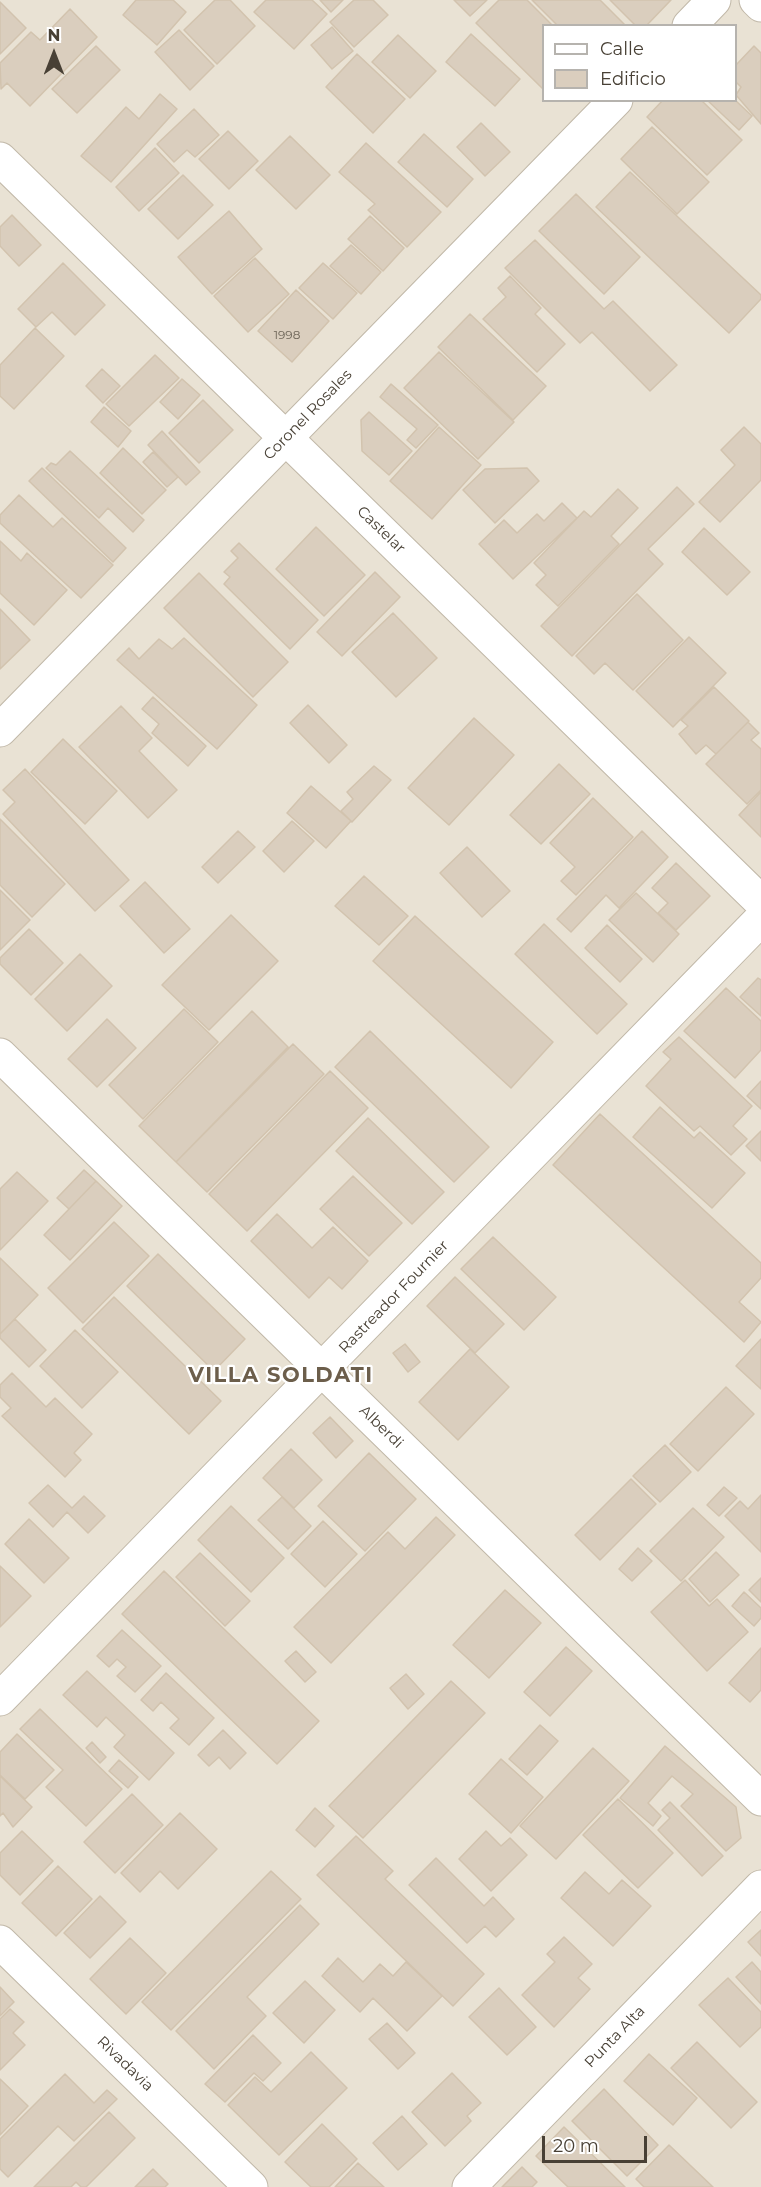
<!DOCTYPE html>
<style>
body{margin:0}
#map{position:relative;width:761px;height:2187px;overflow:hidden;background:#f4f0e6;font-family:Montserrat,sans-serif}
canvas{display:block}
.legend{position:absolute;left:542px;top:24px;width:195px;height:78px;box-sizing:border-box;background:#fff;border:2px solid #b6b3ae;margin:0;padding:8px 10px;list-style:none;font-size:18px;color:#484035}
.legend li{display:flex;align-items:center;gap:12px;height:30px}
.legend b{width:30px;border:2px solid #b6b3ae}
.north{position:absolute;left:24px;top:24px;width:60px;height:60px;-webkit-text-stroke:4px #fff;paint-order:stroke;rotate:0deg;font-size:16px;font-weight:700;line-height:24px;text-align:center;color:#484035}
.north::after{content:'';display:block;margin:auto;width:21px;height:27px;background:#484035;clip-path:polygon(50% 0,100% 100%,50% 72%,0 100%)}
.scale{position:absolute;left:542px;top:2136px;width:105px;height:27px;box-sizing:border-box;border:3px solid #484035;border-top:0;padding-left:8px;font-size:18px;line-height:21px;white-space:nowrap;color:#484035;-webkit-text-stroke:4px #fff;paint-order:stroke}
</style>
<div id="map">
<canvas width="761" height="2187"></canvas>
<ul class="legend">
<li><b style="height:8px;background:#fff"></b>Calle</li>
<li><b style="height:16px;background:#dacebe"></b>Edificio</li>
</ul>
<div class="north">N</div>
<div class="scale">20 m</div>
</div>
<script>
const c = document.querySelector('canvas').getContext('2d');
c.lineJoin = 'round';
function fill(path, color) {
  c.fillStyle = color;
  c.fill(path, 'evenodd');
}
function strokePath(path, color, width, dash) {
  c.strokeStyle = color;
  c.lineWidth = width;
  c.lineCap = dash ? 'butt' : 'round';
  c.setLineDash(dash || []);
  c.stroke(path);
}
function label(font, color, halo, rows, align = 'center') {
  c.font = font + ' Montserrat,sans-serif';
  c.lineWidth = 4.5;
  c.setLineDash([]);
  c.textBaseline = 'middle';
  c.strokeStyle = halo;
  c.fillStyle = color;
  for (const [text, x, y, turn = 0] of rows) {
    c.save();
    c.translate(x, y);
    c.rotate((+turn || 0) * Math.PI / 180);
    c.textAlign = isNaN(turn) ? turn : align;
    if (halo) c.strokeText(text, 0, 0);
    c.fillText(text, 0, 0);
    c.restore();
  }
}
fill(new Path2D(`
 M0,0h761v2187h-761zM544,26h192v74h-192z`), '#e9e2d4');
const building = new Path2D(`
 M136,0h37l13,12 -29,33 -34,-30z
 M215,0h15l25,26 -38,38 -33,-34z
 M266,0h46l15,14 -33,35 -40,-37z
 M320,0h23l-12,12z
 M354,0h19l15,15 -34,32 -24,-25z
 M454,0h33l-17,16z
 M499,0h28l26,26h-9v64l-68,-67z
 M532,0h68l26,26h-68z
 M610,0h61l-25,26h-10z
 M0,2l26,26 -26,26z
 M70,9l27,28 -67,69 -23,-23 -6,6 -1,-26 31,-31 9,8z
 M332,27l21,24 -21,18 -21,-24z
 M179,30l35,36 -24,24 -35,-38z
 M471,34l49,45 -25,27 -49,-44z
 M398,35l38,36 -26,27 -38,-36z
 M96,46l24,24 -43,43 -25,-24z
 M754,46l7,7v71l-25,-29 5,-8 -5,-5v-17z
 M357,54l48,45 -32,34 -47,-46z
 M160,94l17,15 -66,73 -30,-26 45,-49 13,12z
 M663,100h38l41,40 -35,35 -60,-58z
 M707,100h28l17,16 -13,14z
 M194,109l25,26 -24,22 -8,-7 -13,12 -17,-18z
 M481,123l29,29 -25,24 -28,-29z
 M652,127l57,55 -32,32 -56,-55z
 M228,131l30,30 -29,28 -30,-30z
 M424,134l49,45 -26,28 -49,-45z
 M290,136l40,39 -34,34 -40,-39z
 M366,143l75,69 -34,35 -39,-37 7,-6 -36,-32z
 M155,148l24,25 -40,38 -23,-24z
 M630,172l131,123v4l-32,34 -133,-126z
 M183,175l30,30 -35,34 -30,-30z
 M576,194l64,63 -36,37 -65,-63z
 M229,211l33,38 -50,45 -34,-37z
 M12,215l29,30 -22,21 -19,-20v-19z
 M370,216l34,32 -21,23 -35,-32z
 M535,240l69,69 9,-8 64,64 -27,26 -58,-59 -12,11 -75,-75z
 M351,245l30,27 -20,22 -31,-28z
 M255,258l34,36 -41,38 -34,-36z
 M63,263l42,42 -30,30 -23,-23 -16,15 -18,-18z
 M323,263l34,30 -24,26 -34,-31z
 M510,276l31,32 -6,6 30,30 -28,28 -54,-53 23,-22 -8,-9z
 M296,290l33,31 -37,41 -34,-31z
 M470,314l76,72 -33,34 -75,-73z
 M35,328l29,28 -50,53 -14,-13v-31z
 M439,352l75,70 -36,37 -74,-71z
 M155,355l24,23 -50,48 -23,-22z
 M102,369l18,17 -17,17 -17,-17z
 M182,379l18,16 -22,24 -18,-17z
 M391,384l47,41 -22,23 -9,-8 10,-11 -37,-32z
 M203,400l30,30 -34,33 -30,-30z
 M104,407l27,24 -13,16 -27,-25z
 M369,412l43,39 -23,24 -27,-24 -1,-31z
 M439,427l42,38 -49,54 -42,-38z
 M744,427l17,17v36l-41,42 -21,-20 36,-37 -14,-15z
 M162,431l38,41 -14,13 -38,-40z
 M123,448l43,42 -24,24 -42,-41z
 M70,451l74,69 -11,12 -25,-24 -9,10 -53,-50 5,-5 5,2z
 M153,452l25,25 -11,10 -24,-25z
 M42,468l84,80 -13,14 -84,-81z
 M527,468l12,13 -44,42 -32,-33 22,-21z
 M677,487l17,17 -46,45 15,15 -91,92 -31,-30z
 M618,489l20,19 -27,28 8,8 -61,62 -22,-21 10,-10 -12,-12 50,-52 7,6z
 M19,495l34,32 9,-9 51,47 -32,33 -81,-75v-8z
 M562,503l15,15 -64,61 -34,-35 25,-24 13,13 20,-19 7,7z
 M316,527l49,48 -41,41 -48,-47z
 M704,528l46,44 -23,23 -45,-43z
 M0,541l21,20 6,-8 40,37 -33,35 -34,-32z
 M239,543l79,77 -28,29 -66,-65 6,-7 -6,-5 14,-14 -7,-7z
 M375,572l25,25 -58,59 -25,-24z
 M199,573l89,89 -35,35 -89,-89z
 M637,594l46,46 -50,50 -28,-27 -11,11 -18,-18z
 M0,609l30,31 -30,29z
 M393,613l44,45 -41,39 -44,-45z
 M689,637l37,36 -53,54 -37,-36z
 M184,638l73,67 -40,44 -100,-89 12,-12 10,11 20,-20 13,10z
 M714,687l35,34 -33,33 -10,-9 -10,9 -17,-20 9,-8 -7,-6z
 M153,697l53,49 -18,20 -36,-33 7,-9 -17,-15z
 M308,705l39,40 -18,18 -39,-40z
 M121,706l31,32 -13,13 38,39 -29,28 -69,-71z
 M474,718l40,37 -65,70 -41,-37z
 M748,722l11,11 -8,7 10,9v41l-14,14 -41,-40z
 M63,739l54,52 -32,33 -54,-52z
 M559,764l31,30 -49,50 -31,-29z
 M374,766l17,14 -39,42 -11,-11 12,-12 -6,-7z
 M25,769l104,111 -34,31 -92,-97 12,-12 -12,-12z
 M311,786l40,35 -25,27 -39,-35z
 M761,792v45l-22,-22z
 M593,798l40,39 -57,58 -15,-14 14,-14 -25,-24z
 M0,819l65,65 -33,33 -32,-32z
 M292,821l22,20 -30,31 -21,-21z
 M238,831l17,16 -37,36 -16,-16z
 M642,831l26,26 -49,51 -13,-13 -35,37 -14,-13z
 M467,847l43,44 -28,26 -42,-44z
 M676,863l34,33 -34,34 -18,-17 10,-10 -16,-15z
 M364,876l44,40 -29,29 -44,-39z
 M145,882l45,47 -26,24 -44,-47z
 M0,890l30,30 -30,30z
 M636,893l43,41 -26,28 -44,-42z
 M231,915l47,46 -69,69 -47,-45z
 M415,916l138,126 -42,46 -138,-127z
 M544,924l83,80 -30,30 -82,-80z
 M607,925l35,34 -22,23 -35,-34z
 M29,929l34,34 -32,32 -31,-31v-6z
 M80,954l32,32 -45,45 -32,-32z
 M758,978l3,2v36l-21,-19z
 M726,988l35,33v29l-26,28 -51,-47z
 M184,1009l34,33 -75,77 -34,-34z
 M252,1011l36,36 -112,115 -37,-36z
 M107,1019l29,29 -39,39 -29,-28z
 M370,1031l119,116 -35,35 -119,-115z
 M679,1037l73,69 -19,20 14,13 -16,16 -31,-29 -6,5 -48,-45 25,-27 -8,-7z
 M293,1044l31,30 -117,118 -31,-30z
 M330,1071l38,37 -121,123 -38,-37z
 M761,1081v28l-14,-13z
 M660,1107l34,31 6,-6 45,41 -33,35 -79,-71z
 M600,1114l161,149v15l-22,24 22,20 -17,20 -191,-177z
 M368,1118l76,74 -32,32 -76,-73z
 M761,1131v30l-15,-15z
 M84,1170l12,11 -27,28 -12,-11z
 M17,1172l31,29 -48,49v-61z
 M353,1176l49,47 -33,33 -49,-47z
 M96,1181l26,25 -52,54 -26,-25z
 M277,1214l35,34 21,-21 35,34 -26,28 -13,-12 -20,21 -58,-57z
 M114,1222l35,34 -66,67 -35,-35z
 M493,1237l63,60 -32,33 -63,-61z
 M158,1254l87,85 -31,32 -87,-85z
 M0,1258l38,37 -38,39z
 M455,1277l49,47 -29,29 -48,-47z
 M114,1297l107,104 -32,33 -107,-105z
 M15,1319l31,31 -17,17 -29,-29v-4z
 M75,1330l43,42 -36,36 -42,-42z
 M761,1339v50l-25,-23z
 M405,1344l15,18 -12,10 -15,-19z
 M470,1349l39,38 -51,53 -39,-38z
 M12,1373l34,34 9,-9 37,36 -18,19 7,7 -16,17 -63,-61 9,-8 -11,-11v-12z
 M726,1387l28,27 -56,57 -28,-27z
 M330,1417l23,24 -17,17 -23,-25z
 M665,1445l26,27 -31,30 -27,-26z
 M291,1449l31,31 -28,28 -31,-30z
 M369,1453l47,46 -51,52 -47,-45z
 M631,1479l25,25 -56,56 -25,-25z
 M48,1485l24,23 12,-12 21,20 -17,17 -21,-21 -14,15 -24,-24z
 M724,1487l13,11 -18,18 -12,-11z
 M761,1495v57l-36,-36 15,-15 8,8z
 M282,1497l29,29 -23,23 -30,-29z
 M231,1506l53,52 -33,34 -53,-52z
 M693,1508l31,29 -43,44 -31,-30z
 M436,1517l19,18 -124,128 -37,-36 94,-95 17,17z
 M29,1519l40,39 -25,25 -39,-39z
 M323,1521l34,33 -32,33 -34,-33z
 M638,1548l14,13 -20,20 -13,-12z
 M716,1552l23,23 -29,27 -21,-23z
 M200,1553l50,48 -25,25 -49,-49z
 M0,1566l31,30 -31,31z
 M164,1571l155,150 -42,43 -155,-150z
 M761,1578v24l-12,-12z
 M685,1580l24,26 8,-7 31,33 -41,39 -56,-59z
 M505,1590l36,33 -52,55 -36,-33z
 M744,1592l17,16v10l-7,8 -22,-20z
 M122,1630l39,36 -26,26 -18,-16 9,-9 -9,-8 -8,8 -12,-11z
 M566,1647l26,24 -42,45 -26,-24z
 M761,1648v42l-11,12 -21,-19z
 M296,1651l20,21 -11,10 -20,-21z
 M87,1671l87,82 -25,27 -35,-33 11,-12 -19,-18 -9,10 -34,-32z
 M166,1673l48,45 -25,27 -19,-17 9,-9 -18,-17 -8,9 -12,-11z
 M406,1674l18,20 -16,15 -18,-21z
 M451,1681l34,32 -122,125 -34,-32z
 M40,1709l82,80 -36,37 -40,-39 17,-17 -43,-41z
 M540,1725l18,16 -31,34 -18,-16z
 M223,1730l23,23 -16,16 -11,-12 -10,9 -11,-11z
 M17,1734l37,36 -29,29 -25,-24v-23z
 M92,1742l14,15 -6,6 -14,-15z
 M665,1746l71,61 5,31 -15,13 -45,-45 12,-12 -21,-18 -24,27 13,13 -8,10 -33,-28z
 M593,1748l36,33 -73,78 -36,-33z
 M501,1759l42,38 -32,36 -42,-39z
 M119,1760l19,17 -10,11 -19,-17z
 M0,1776l32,31 -19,20 -10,-14 -3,3z
 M132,1794l31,31 -48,48 -31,-31z
 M618,1799l55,54 -35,35 -55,-53z
 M670,1802l53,54 -21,20 -44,-46 12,-12 -8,-8z
 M315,1808l19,18 -19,21 -19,-17z
 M180,1813l37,36 -39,40 -18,-18 -20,21 -19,-19z
 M22,1831l31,30 -33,34 -20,-20v-22z
 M486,1831l15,15 9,-8 17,17 -36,36 -32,-32z
 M356,1836l37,35 -8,8 99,95 -31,32 -136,-131z
 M436,1858l48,48 9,-9 21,22 -18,18 -11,-11 -18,17 -58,-58z
 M58,1866l34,33 -36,37 -34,-33z
 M271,1871l30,28 -130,131 -29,-28z
 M585,1872l24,22 13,-14 29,26 -38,40 -52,-48z
 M100,1896l26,26 -36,36 -26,-25z
 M300,1905l19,19 -72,73 19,19 -52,53 -38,-38z
 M761,1930v26l-13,-14z
 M564,1937l28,27 -14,14 12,11 -36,38 -32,-32 33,-33 -8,-8z
 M130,1938l36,35 -40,41 -36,-35z
 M338,1958l25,24 17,-18 13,12 13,-14 36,34 -35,35 -34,-33 -13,14 -38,-36z
 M752,1962l9,10v32l-25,-27z
 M728,1978l33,34v15l-21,20 -41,-42z
 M305,1981l30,29 -31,33 -31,-30z
 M0,1987l14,15 -14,14z
 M499,1988l37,39 -29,28 -38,-38z
 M10,2009l14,13 -11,11 12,12 -25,25v-51z
 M387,2023l28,30 -17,16 -29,-30z
 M253,2035l28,28 -18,18 -9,-8 -29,29 -20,-18z
 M697,2042l60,60 -26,26 -60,-60z
 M311,2052l36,36 -68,67 -51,-50 27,-28 16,15z
 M649,2054l48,44 -24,27 -49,-44z
 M452,2073l29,30 -14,13 4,5 -26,25 -33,-34z
 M65,2074l29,29 13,-13 10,9 -43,42 -16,-15 -50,51 -8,-8v-30z
 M0,2079l28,27 -28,29z
 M604,2089l54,56 -31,31 -55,-55z
 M109,2112l26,26 -49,49h-5l-5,-5 -5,5h-37z
 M402,2116l25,28 -29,26 -25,-27z
 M322,2124l35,35 -28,28h-18l-26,-25z
 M564,2127l61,60h-57l-32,-31z
 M669,2145l44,42h-69l-8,-8z
 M358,2163l26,24h-49z
 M522,2167l15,15 -5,5h-30z
 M153,2169l15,15 -3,3h-30z`);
fill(building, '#dacebe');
strokePath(building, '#d2c3ae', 1.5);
const street = new Path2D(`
 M756,0l5,5
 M689,26l25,-26
 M0,159l761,743
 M0,730l616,-630
 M0,1055l761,744
 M0,1699l761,-780
 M0,1942l251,245
 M469,2187l292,-300`);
strokePath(street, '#c1b8a8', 35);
strokePath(street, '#fff', 33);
label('12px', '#6c6457', null, [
 ["1998",287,335]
]);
label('15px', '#484035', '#fff', [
 ["Coronel Rosales",308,415,-46],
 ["Castelar",381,530,44],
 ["Rastreador Fournier",394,1297,-46],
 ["Alberdi",381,1427,44],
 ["Punta Alta",615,2037,-46],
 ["Rivadavia",125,2064,44]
]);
c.letterSpacing = '1.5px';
label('bold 21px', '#6c5e4b', '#fff', [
 ["VILLA SOLDATI",281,1376]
]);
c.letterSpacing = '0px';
</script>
